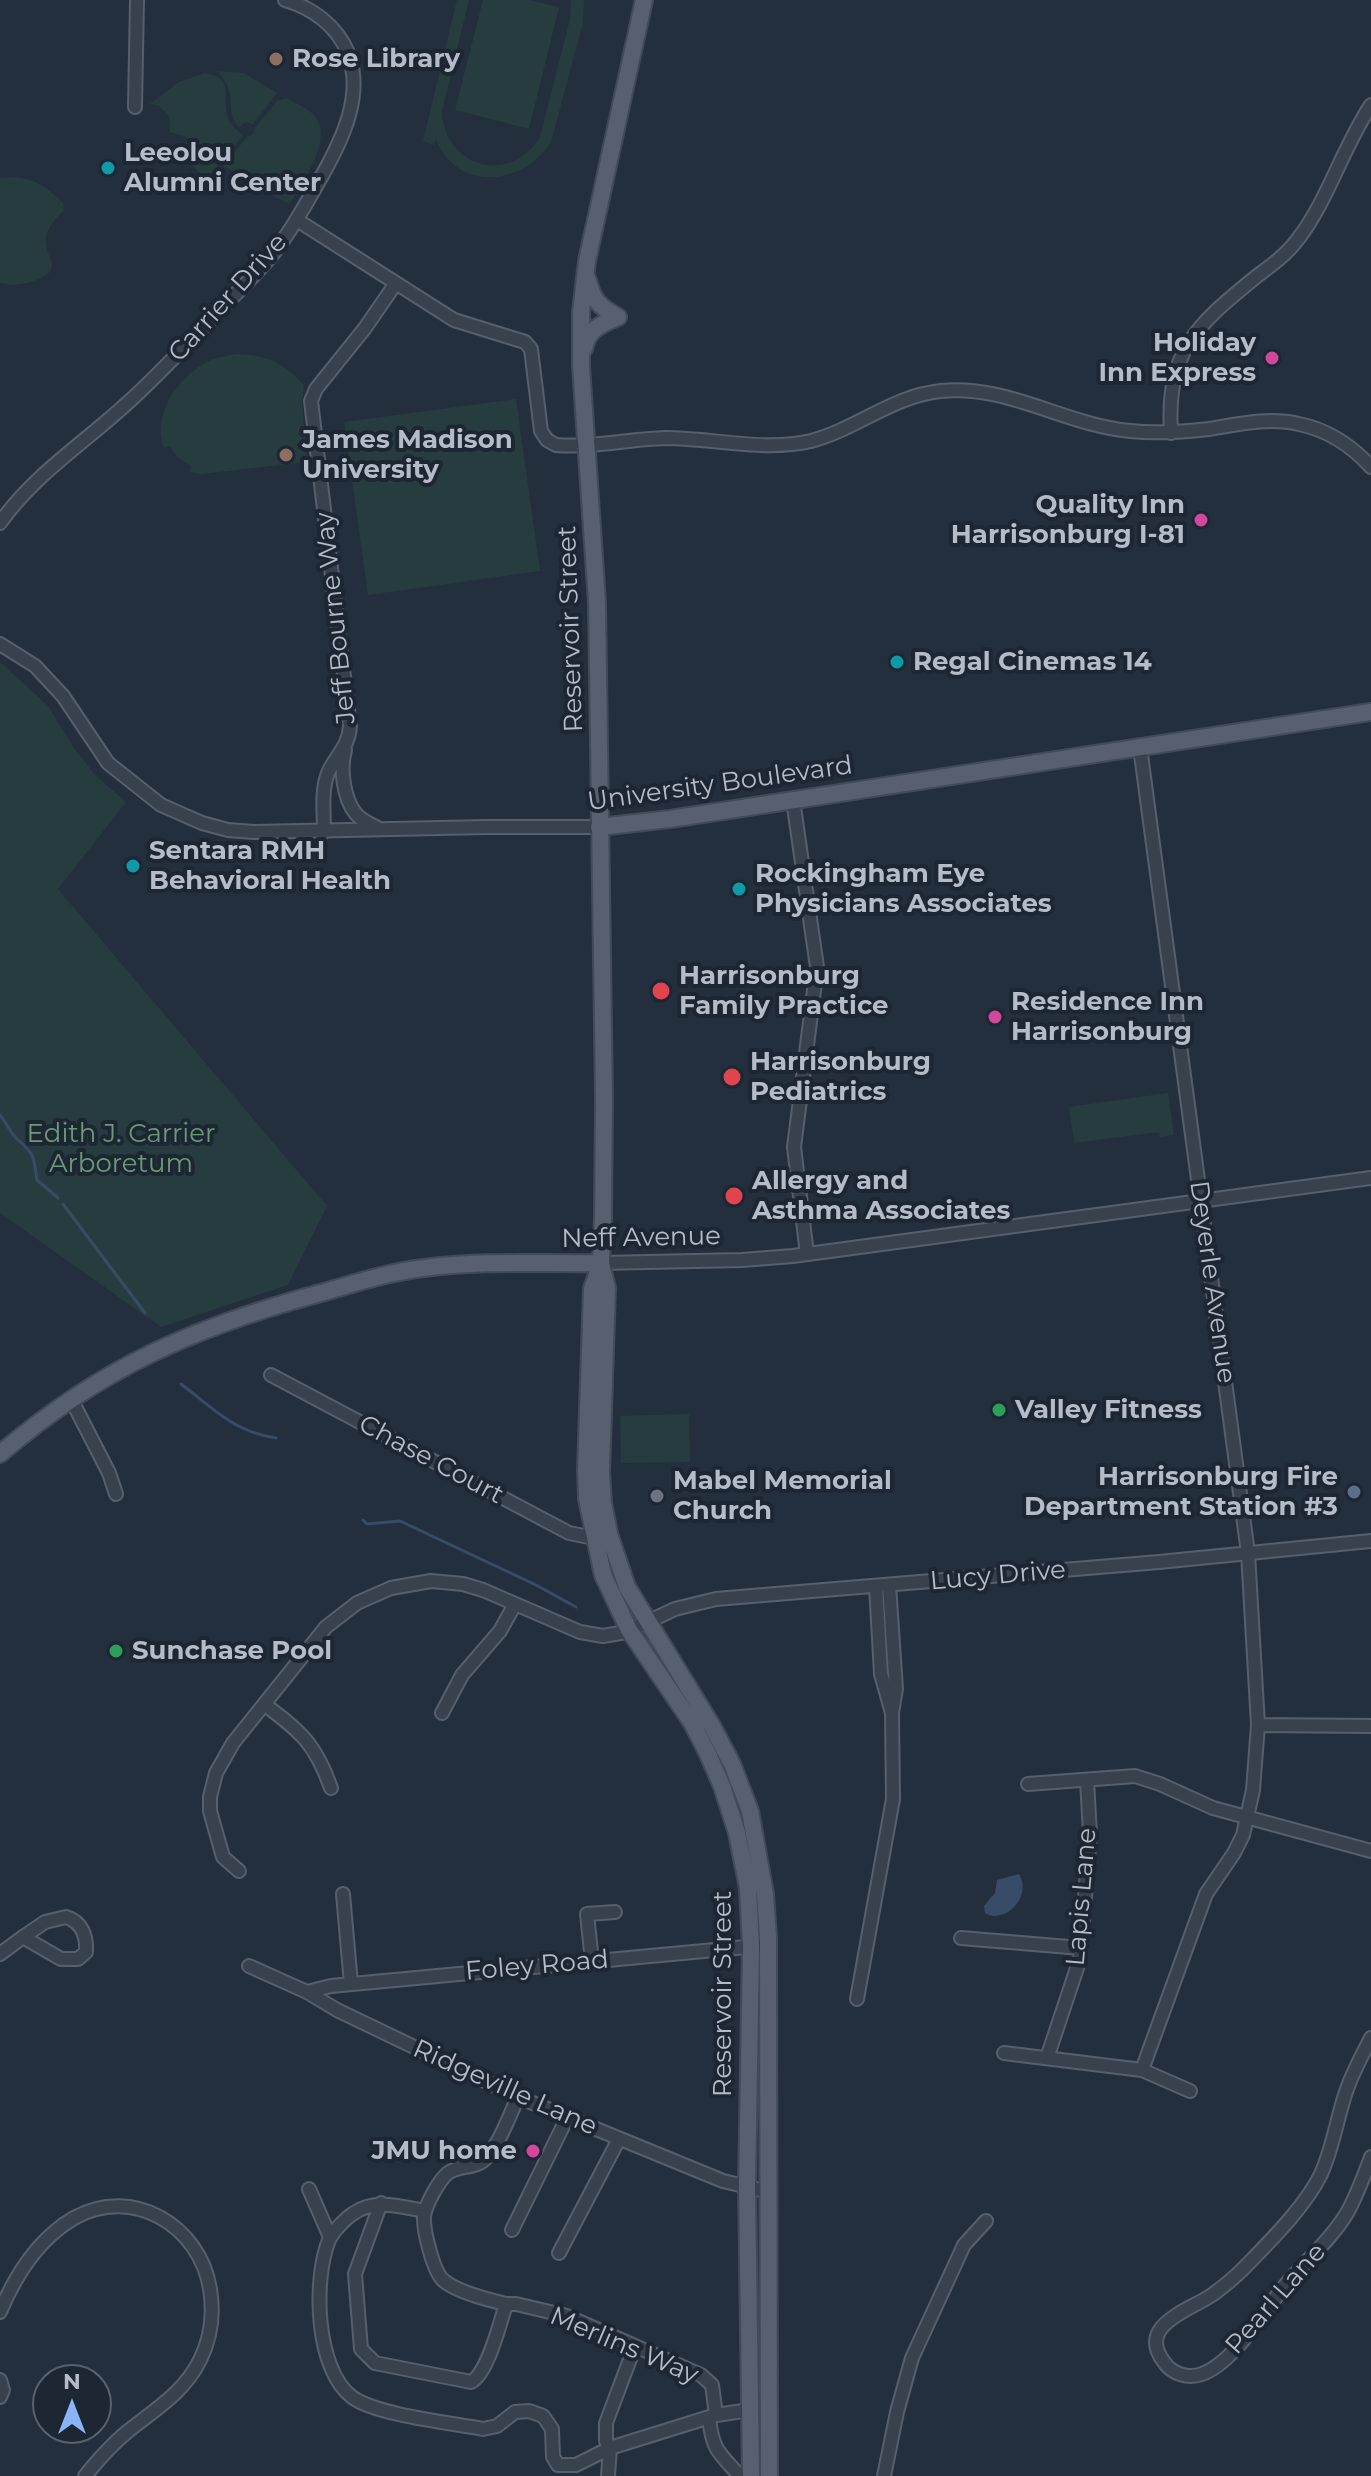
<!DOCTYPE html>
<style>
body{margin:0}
#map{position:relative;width:1371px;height:2476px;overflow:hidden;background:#242f3e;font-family:Montserrat,sans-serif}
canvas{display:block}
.north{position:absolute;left:32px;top:2364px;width:80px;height:80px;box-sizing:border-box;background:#1d2633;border:2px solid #59626f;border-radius:50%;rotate:0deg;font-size:22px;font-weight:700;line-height:32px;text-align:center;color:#b4bcc9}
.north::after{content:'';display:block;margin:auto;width:28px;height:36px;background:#8ab4f8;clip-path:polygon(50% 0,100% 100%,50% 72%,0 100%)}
</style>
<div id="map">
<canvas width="1371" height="2476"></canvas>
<div class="north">N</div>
</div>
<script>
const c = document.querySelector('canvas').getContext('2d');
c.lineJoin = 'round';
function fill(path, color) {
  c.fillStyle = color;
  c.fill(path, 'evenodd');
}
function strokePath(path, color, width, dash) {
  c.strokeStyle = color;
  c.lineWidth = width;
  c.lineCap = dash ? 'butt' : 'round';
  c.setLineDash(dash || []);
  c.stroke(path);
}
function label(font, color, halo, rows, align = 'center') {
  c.font = font + ' Montserrat,sans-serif';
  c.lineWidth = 8;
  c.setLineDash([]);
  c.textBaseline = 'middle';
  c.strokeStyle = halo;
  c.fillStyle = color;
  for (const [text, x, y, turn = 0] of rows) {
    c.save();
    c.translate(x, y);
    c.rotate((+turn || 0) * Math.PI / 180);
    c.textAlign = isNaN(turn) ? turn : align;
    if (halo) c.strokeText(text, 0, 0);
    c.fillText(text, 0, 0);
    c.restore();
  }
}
fill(new Path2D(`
 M457,0h12l-27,111c2,57 69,75 98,26l30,-118 1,-19h13l-1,23 -32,119c-28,44 -94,51 -115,-3l-2,6 -11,-4z
 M483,0h47l29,7 -30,122 -74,-19z
 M217,71l27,2 33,20 -24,31 -7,-2 -7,5c-17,-18 2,-33 -22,-56z
 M205,73c29,4 18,23 22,42 2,9 10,15 16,21l-23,27 -34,-26 -16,-5 -1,-16 -10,-10 -9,-2 29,-22z
 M286,98c9,5 21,10 28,17 21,23 -12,68 -24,89l-34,-16 -10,-10 -23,-12 24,-29 6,-3 1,-5 23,-28z
 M189,142l29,24 -11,13 -35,-31z
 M13,177c22,1 35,11 50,26l1,7c-10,10 -20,21 -18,36 2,11 9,15 4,26 -16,11 -31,15 -50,11v-105z
 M236,354c31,1 46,8 68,31l-2,17 5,60 -106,12 -12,-2 2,-6 -14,-9 -7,-11 -6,2c-13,-34 16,-74 47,-88 7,-3 17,-4 25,-6z
 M516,399l24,172 -172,24 -24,-173z
 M0,662l48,44 26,42 22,28 30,26 -68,87 269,317 -39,79 -127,42 -161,-114z
 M1168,1093l6,42 -14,2 -1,-5 -85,11 -5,-36z
 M689,1414l1,48 -69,1 -1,-47z`), '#263c3f');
fill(new Path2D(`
 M1019,1874c14,23 -15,51 -34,39l-1,-7 11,-13 2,-13z`), '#394c67');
strokePath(new Path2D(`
 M0,1115c6,7 10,17 16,23 19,17 17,16 21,42l21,18
 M63,1204l82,109
 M181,1384c33,25 53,48 95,54
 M363,1520l4,4 33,-3 136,64 40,22`), '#394c67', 3);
const minor = new Path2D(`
 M135,107l2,-107
 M297,220l157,100 71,22 6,7 10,82 6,9 9,5c36,3 73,-6 109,-7 48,0 99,14 146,3 46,-12 81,-45 130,-50 66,-7 124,34 189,40 27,3 53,1 79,-2 30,-5 60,-12 90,-5 29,6 52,21 72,43
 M1171,433c-5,-83 26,-108 86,-157 15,-11 30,-22 41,-37 30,-39 45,-92 73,-134
 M0,523c33,-47 81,-78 123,-116 32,-28 60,-59 90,-90 22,-23 47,-45 66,-71 17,-23 30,-48 44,-72 20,-36 41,-80 25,-121 -11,-27 -35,-45 -63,-53
 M0,644l35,22 28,30 45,67 53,42 41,18 26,7 26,2 231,-5h114
 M1140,747l108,806 10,172 -5,65 -10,45 -9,18 -28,41 -64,176
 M345,750c-5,18 -2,48 11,64 6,7 14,10 22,14
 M793,800l24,167 -23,180 13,107
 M324,832c0,-18 -3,-42 4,-59 7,-17 21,-26 22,-47l-39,-325 5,-12 49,-61 31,-45
 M601,1263l141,-3 51,-4 578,-78
 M271,1375l298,158 25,5
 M71,1399l38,74 7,21
 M876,1586l5,88 11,39 4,-24 -7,-104
 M264,1704c37,28 51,39 67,84
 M442,1713l20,-38 38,-44 15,-27
 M1258,1725l113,1
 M1028,1784l107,-8 25,8 53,24 158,43
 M239,1871l-16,-14 -13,-46v-14l6,-24 17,-30 93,-116 31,-24 34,-15 40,-7 32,3 20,6 97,42 23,4 23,-4 49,-23 41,-10 443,-37 212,-21
 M343,1894l8,90
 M66,1917c16,5 21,19 20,35l-8,7h-17l-38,-22 22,-15z
 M961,1938l120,10
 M0,1954l23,-17
 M592,1961l-5,-47 28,-2
 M249,1966l58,26 30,18 181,87 205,84 46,11
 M307,1992l24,-6 426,-40
 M857,1999l36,-200 -1,-86
 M1371,2038c-10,19 -21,39 -27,60 -8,26 -12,52 -23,76 -16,33 -51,67 -77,94 -10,10 -21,19 -32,27 -22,15 -76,30 -48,67 8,12 24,17 38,12 33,-12 63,-65 86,-92 20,-23 43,-43 59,-69 10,-18 17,-37 24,-56
 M1004,2053l138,17 48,21
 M1047,2058l33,-99 10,-125 -3,-54
 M309,2189l21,48
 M381,2203l-26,71 6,75 14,14 96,19c17,-9 29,-59 35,-78 -17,-4 -50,-12 -63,-24 -10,-9 -20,-51 -19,-64 2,-12 15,-36 24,-43 12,-9 28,-3 39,-16 14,-17 22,-40 31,-60
 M425,2211c-23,-4 -50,-13 -71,2 -8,5 -21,18 -25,27 -16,39 -14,129 23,157 24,18 100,26 131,32l14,-3 18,-14 14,-1 14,5 9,13 1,28 5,8h18l34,-17 106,-33 34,-5
 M512,2230l55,-112
 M559,2253l60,-114
 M506,2304h10l51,12 134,59 11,10 4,30
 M0,2312c15,-36 38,-73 74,-94 59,-33 126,8 136,71 4,24 1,49 -10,71 -16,33 -46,50 -73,72 -16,13 -29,28 -42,44
 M0,2380l3,10 -3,7
 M709,2417c3,33 10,36 31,59
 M608,2476l2,-28 -4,-7v-18l29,-77
 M884,2476l13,-64 15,-54 52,-113 22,-24`);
const major = new Path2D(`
 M644,0l-57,261 -6,51v54l16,236 7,497 -1,119 -2,45 -9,26 -6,181 1,29 16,76 26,55 63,93 16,31 14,32 15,47 11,55 3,58 -4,240 4,290
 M588,280c4,20 12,27 30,37
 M584,349c3,-19 17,-25 34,-32
 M599,827l71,-8 701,-107
 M601,1264l6,24 -6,184 2,31 6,31 18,53 85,139 20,38 18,47 15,83 3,43 1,539
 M0,1454c100,-86 192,-126 317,-160 36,-10 71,-22 107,-26 58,-8 118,-4 177,-5`);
strokePath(minor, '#565f6c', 16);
strokePath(major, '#414a57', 20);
strokePath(minor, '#38414e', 12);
strokePath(major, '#56606e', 16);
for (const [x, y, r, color] of [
 [276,59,8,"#8d6e63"],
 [108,168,8,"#0f9aa8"],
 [1272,358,8,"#d1479c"],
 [286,455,8,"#8d6e63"],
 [1201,520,8,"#d1479c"],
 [897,662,8,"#0f9aa8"],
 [133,866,8,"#0f9aa8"],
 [739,889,8,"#0f9aa8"],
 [661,991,10,"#e0444e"],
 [995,1017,8,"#d1479c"],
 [732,1077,10,"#e0444e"],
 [734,1196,10,"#e0444e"],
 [999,1410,8,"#2e9e5b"],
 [1354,1492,8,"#5c6f8a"],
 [657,1496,8,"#6b7280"],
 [116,1651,8,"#2e9e5b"],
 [533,2151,8,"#d1479c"]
]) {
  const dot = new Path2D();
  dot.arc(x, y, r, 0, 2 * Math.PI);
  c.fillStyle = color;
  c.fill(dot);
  strokePath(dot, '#1d2633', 3);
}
label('bold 26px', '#b4bcc9', '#1d2633', [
 ["Rose Library",292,59],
 ["Leeolou",124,153],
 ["Alumni Center",124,183],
 ["Holiday",1256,343,"right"],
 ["Inn Express",1256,373,"right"],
 ["James Madison",302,440],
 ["University",302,470],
 ["Quality Inn",1185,505,"right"],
 ["Harrisonburg I-81",1185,535,"right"],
 ["Regal Cinemas 14",913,662],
 ["Sentara RMH",149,851],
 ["Behavioral Health",149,881],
 ["Rockingham Eye",755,874],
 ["Physicians Associates",755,904],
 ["Harrisonburg",679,976],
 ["Family Practice",679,1006],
 ["Residence Inn",1011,1002],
 ["Harrisonburg",1011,1032],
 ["Harrisonburg",750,1062],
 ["Pediatrics",750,1092],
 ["Allergy and",752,1181],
 ["Asthma Associates",752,1211],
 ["Valley Fitness",1015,1410],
 ["Harrisonburg Fire",1338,1477,"right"],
 ["Department Station #3",1338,1507,"right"],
 ["Mabel Memorial",673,1481],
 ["Church",673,1511],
 ["Sunchase Pool",132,1651],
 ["JMU home",517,2151,"right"]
], 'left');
label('26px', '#b4bcc9', '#1d2633', [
 ["Carrier Drive",228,298,-48],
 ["Jeff Bourne Way",336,618,-96],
 ["Reservoir Street",571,629,-92],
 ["University Boulevard",720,784,-8],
 ["Neff Avenue",641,1238,-1],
 ["Deyerle Avenue",1212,1282,82],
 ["Chase Court",431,1460,28],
 ["Lucy Drive",998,1576,-5],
 ["Lapis Lane",1082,1897,-85],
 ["Foley Road",537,1966,-5],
 ["Reservoir Street",723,1994,-90],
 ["Ridgeville Lane",505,2088,24],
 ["Pearl Lane",1276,2299,-49],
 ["Merlins Way",624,2346,23]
]);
label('26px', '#6b9a76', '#1d2633', [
 ["Edith J. Carrier",121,1134],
 ["Arboretum",121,1164]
]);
</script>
